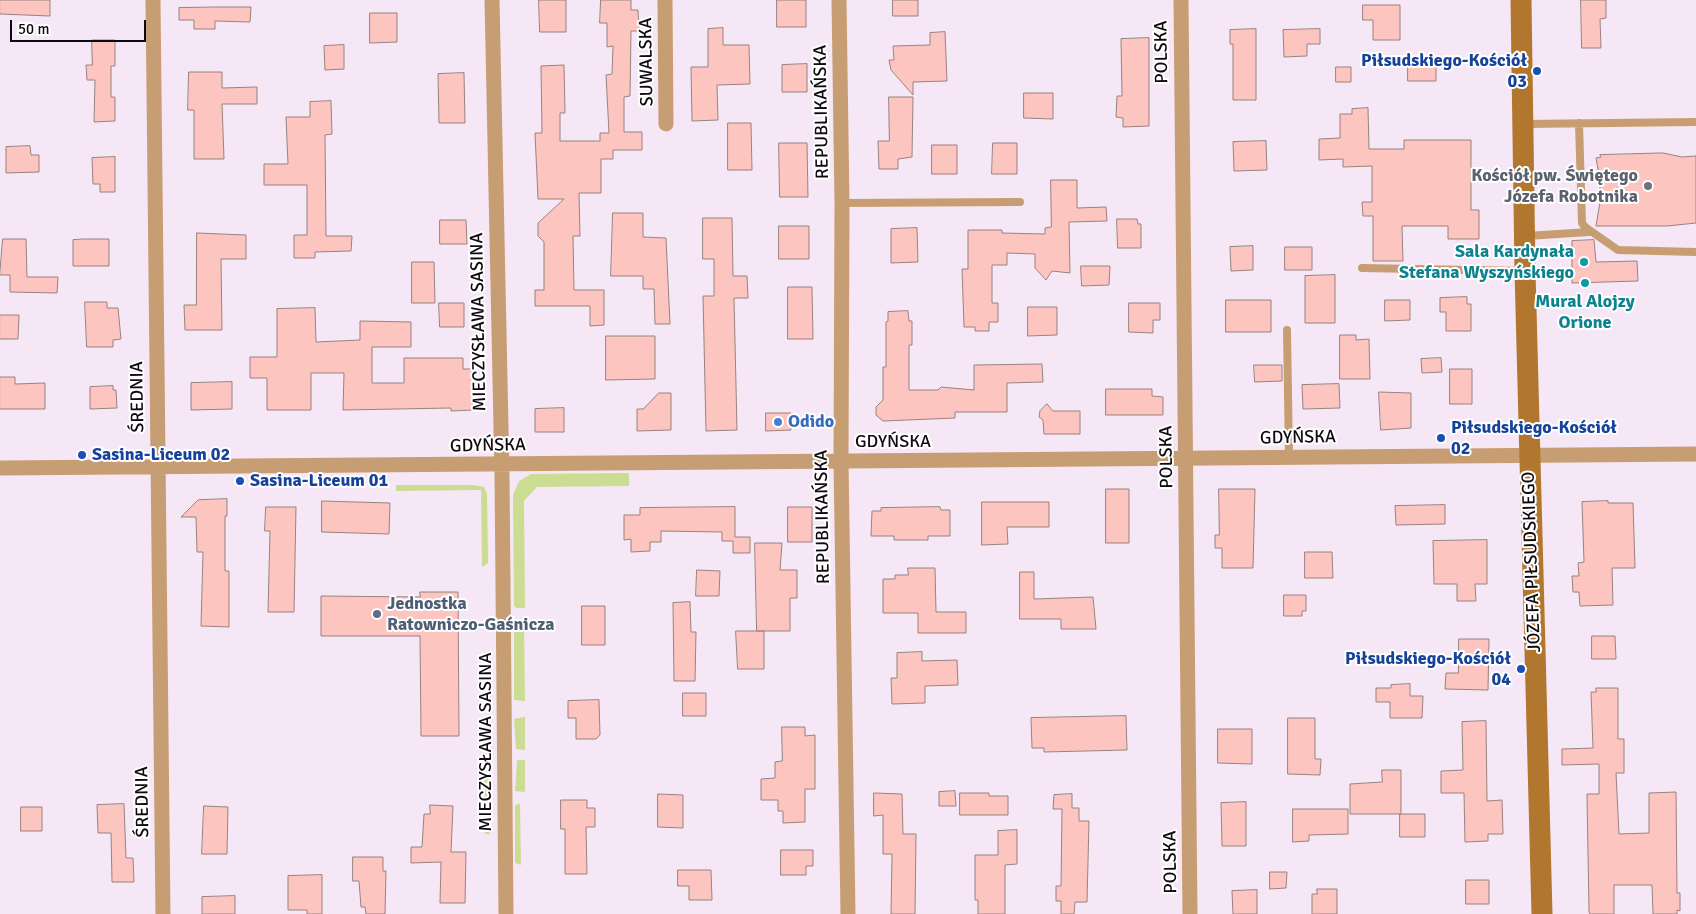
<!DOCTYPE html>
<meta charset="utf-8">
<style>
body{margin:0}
#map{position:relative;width:1696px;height:914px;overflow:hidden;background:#f6e7f6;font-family:Signika,sans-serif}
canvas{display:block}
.scale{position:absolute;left:10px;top:20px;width:136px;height:22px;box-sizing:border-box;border:2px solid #0f0a0f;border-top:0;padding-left:6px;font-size:15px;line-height:18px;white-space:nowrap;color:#0f0a0f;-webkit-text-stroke:4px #fff;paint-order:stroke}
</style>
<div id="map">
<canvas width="1696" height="914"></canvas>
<div class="scale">50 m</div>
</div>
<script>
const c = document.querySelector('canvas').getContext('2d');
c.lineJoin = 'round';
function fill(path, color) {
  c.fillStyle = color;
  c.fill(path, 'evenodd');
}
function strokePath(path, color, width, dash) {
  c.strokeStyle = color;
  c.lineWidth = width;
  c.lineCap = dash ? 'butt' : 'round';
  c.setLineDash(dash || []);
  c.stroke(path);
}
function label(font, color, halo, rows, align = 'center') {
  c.font = font + ' Signika,sans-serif';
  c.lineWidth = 4;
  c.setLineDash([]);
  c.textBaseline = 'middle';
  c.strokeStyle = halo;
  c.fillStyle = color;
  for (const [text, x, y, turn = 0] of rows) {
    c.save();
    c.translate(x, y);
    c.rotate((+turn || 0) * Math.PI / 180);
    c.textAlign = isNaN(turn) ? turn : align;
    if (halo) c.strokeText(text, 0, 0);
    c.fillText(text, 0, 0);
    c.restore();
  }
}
fill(new Path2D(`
 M629,473v13l-92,1 -13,14 1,107h-9l-2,-2 -1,-111 6,-14 12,-7z
 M396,485h77l11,2 3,7 1,69 -6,4 -1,-77 -85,1z
 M514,623h10l1,78 -11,-1z
 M525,717v33l-9,-1 -2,-30z
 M517,760h8v32l-10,-1z
 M484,776h5l1,58h-5z
 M517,804h3l1,61 -6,-2v-57z`), '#cbdd92');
const building = new Path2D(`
 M0,0h50v16l-50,-2z
 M539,0h27v32h-26z
 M601,0h30v10h7l1,21h-8l-1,65 -6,1v35h18v18h-29v9h-12v34h-22l1,43h-7l1,54h30v35l-14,1v-20h-55v-16h9v-48l-6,-6v-13l26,-24h-26l-3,-66h7l-1,-67 23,-1 1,48h-5v28h40v-8h9l-3,-58 6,-1 1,-28 -6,1v-24h-7z
 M777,0h29v27h-29z
 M893,0h25v16h-25z
 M1581,0h25v18l-6,1 1,29h-19z
 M1363,5h37v35h-27v-20h-10z
 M214,7h37l-1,15 -35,-1v8h-21v-9h-15v-12z
 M370,13h27v29l-27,1z
 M723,28v17h26l1,39 -33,1 1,35 -26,1 -1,-54h17v-38z
 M1256,29v71h-23v-56h-3v-14z
 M1320,29v15h-13v12l-23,1 -1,-27z
 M945,32l2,49 -34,1v13l-22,-25 -2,-10h5l-1,-14 37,-1v-12z
 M1149,38v88l-26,1v-9l-7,-1 1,-21h5l-1,-57z
 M92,40h23v26h-4v31h4v24l-21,1 1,-42h-8l-1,-15h6z
 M344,45v24l-19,1 -1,-24z
 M807,64v28h-25v-27z
 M1408,64h28v17h-28z
 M1336,67h15v15h-15z
 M189,72h33v16l35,-1v17h-35l2,55h-30v-49h-6z
 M464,73l1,50h-26l-1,-49z
 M1024,93h29v26l-29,-1z
 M889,97h24l-1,60 -14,2v10h-19l-1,-28h11z
 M331,101l1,33 -7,1 1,101h26l-1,15 -36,1v6h-21v-23h13v-50h-43v-21h24l-2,-47h24v-15z
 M1368,108l1,41h35v-9h67v70h8v29h-31v-13h-46l1,35h-30v-45h-10l-1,-14h10v-36l-29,1v-8l-24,1v-21l21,-1v-24h12v-5z
 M728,123h23l1,47h-24z
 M1266,141l1,29 -33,1 -1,-29z
 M779,143h28l1,54h-28z
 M993,143h24v31h-25z
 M932,145h25v29h-25z
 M30,146l1,9h8v17l-33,1v-26z
 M1663,153l19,4 14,-1v67l-29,3h-71l4,-24v-22l-4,-22 5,-1 -1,-2z
 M115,157v35h-15v-8h-7l-1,-26z
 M1051,180h26v28l29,-1 1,14 -38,1 1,51 -18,-2 -6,9 -11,-12v-14l-28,-1v12h-15v38h6v19h-9v9h-14v-4h-11l-2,-58h6v-39h34v3l43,1v-6l6,-1z
 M613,213h30v24l23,1 4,86h-15l-1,-35h-11v-13h-32z
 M703,218h29l1,58h14l1,22h-14l3,132 -31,1 -3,-135h11v-37h-11z
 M1117,219h20l1,5h3v24h-23z
 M440,220h26l1,24h-27z
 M779,226h30v33h-30z
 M917,228l1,34 -27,1v-34z
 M197,233l49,2v24h-25l1,71h-37l-1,-25h12z
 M3,239h23l1,38h31l-1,16 -47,-1v-17h-10z
 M84,239h25v27h-36v-26z
 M1594,240l2,22 41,-1 1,20 -66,2v-42z
 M1253,246v24l-22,1 -1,-24z
 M1285,247h27v23h-27z
 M412,262h22l1,41h-23z
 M1081,266h29l-1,19 -27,1z
 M1335,275v48h-30v-47z
 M788,287h24l1,52h-25z
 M1467,297v7h4v27h-25v-19h-6v-14z
 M1226,300h45v32h-45z
 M1385,300h25v20l-25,1z
 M85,302h22v6h11l3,31 -8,1v7h-26z
 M439,303h25v24h-24z
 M1129,303h31v17h-7v13l-24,-1z
 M1028,307h29v28l-29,1z
 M315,308l1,34 44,-2v-19l51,1v25h-39v36h32v-25h59v11h9l1,41 -22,1v-3l-108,2 1,-37h-33v37h-44v-32h-17v-21h27v-48z
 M908,311l1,10h3v24h-3v45h29l3,-3 33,3v-25l68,-1 1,18 -36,1v29h-52v6l-72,3 -7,-6v-8l7,-7v-33h3v-45l2,-1v-9z
 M0,315h19l-1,24h-18z
 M1340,335h16v5l13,-1 1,40h-30z
 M606,336h49v43l-49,1z
 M1441,358l1,14 -20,1 -1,-14z
 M1254,365h28v16l-27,1z
 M1450,369h22v35h-22z
 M0,377h15v7l30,-1v26h-45z
 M232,382v27l-41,1v-27z
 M1339,384l1,24 -37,1 -1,-24z
 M113,386v4h3l1,18 -27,1v-22z
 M1106,389h46v7l11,1v18h-57z
 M1379,392l32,1v35l-30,2z
 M659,393h12v37l-34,1v-22h6z
 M1047,404l6,7h27v23h-36l-1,-14 -4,-3 1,-6z
 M564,408v24h-29v-23z
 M766,413h25v17l-25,1z
 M1106,489h23v54h-23z
 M1219,489h36l-2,79h-31v-20h-7v-13h4z
 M227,499v17h-2v55h4v56l-28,-1 2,-74h-6l-1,-35h-15l17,-17z
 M322,501l68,2 -1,31 -67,-2z
 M1608,501v2h25l2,65h-23l1,37 -33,1 -1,-14h-6l-1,-16h7l-1,-13 6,-1 -2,-60z
 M982,502h67v25h-42l1,17 -26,1z
 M1445,505v19l-49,1 -1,-19z
 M266,507h30l-2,105h-26l2,-81h-5z
 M735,507v30h15v16h-17v-12h-11v-9l-61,-1v11h-11v9l-19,1v-13l-7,1v-25h16v-7z
 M788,507h24v35h-24z
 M940,507l1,3h9v26h-22v4h-34v-4h-23l1,-25h9v-3z
 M1487,540v44h-12l1,17h-19v-17h-23l-1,-43z
 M755,543h27l-2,27h17v28h-7v33h-33z
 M1305,552h27l1,26h-28z
 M908,568h27l1,44h30v21h-48v-20h-35v-34h12v-4h13z
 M697,570l23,1 -1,25h-23z
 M1020,572h14v27l59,-2 3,32h-35v-10h-41z
 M420,592h38l1,144h-38l-1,-100h-99v-40l99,1z
 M1284,595h22v16h-4v5h-18z
 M690,602l1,30h5l-1,49h-21l-1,-78z
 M582,606h23v39h-23z
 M736,631h28v38h-26z
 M1592,636h23l1,23h-24z
 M1459,639h30l-1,51 -43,-1 1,-16h12z
 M922,652v9l35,-1 1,25 -33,1v17l-33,1 -1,-26h6v-25z
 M1410,684v12h13l-1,22h-32v-16h-14v-14h15v-3z
 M1596,688h22v51h6v34h-8l3,61 30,-1v-40l27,-1 1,101h3v18l-3,-1v4h-24l-1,-29h-38v29h-24l-1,-2 -2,-118h12v-30l-37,1v-16l31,-1 -2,-56h5z
 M683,693h23v23h-23z
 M599,700l1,35 -4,4h-20v-21h-8v-17z
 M1126,716l1,34 -83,2v-4h-12l-1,-30z
 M1288,718h27v41h6l-1,16 -32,-1z
 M1486,721l1,80 15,-1 1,34h-15v7l-23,1 -1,-49h-23v-22l22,-1 -1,-48z
 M782,727h23v9l10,-1v54h-10v33l-22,1v-12h-5v-11h-17v-21l14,-1v-16l7,-1z
 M1218,729h34v35l-34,-1z
 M1382,770h19v44h-51v-30l32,-2z
 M955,791l1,15h-17v-14z
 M874,793l28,1 1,40h13l-1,80h-24l1,-60h-9v-39l-9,1z
 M960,793h29v3h19v19h-48z
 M658,794l25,1v33l-25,-1z
 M1072,794v14h7v13h10l-2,81h-12l-1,12h-13v-13h-5v-15h5l1,-77h-9l1,-14z
 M561,800h26v8h8v19h-9l1,47h-22v-45h-4z
 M1246,802v44h-24l-1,-43z
 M124,804l2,54h7l1,24h-22l-1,-49h-13l-1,-28z
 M430,805l23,1 -2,46h15l-1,51h-25l1,-41 -30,1v-16h11l2,-33h6z
 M204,806l24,1 -1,47h-25z
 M21,807h21v24h-21z
 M1293,809h55v25l-39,1v6l-16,1z
 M1400,814h25v23h-25z
 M1017,830v34l-12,1v49h-27v-14h-3v-45h23v-24z
 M781,850h32v16h-7v9h-25z
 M353,857h30v14h3l-1,43h-19l-1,-7h-4l-2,-26h-6z
 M678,870h33l1,30h-23v-14h-11z
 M1270,872h17l-1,16 -16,1z
 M322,875v39h-15v-4h-19v-34z
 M1466,880h23v24h-23z
 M1317,889h20v25h-25v-20h5z
 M1257,890v24h-24l-1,-23z
 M235,896v18h-33v-17z`);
fill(building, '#fdc5bf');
strokePath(building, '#988280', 1);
strokePath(new Path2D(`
 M1579,123l3,100 3,4 33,23 78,2
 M1525,124l171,-2
 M842,203l178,-1
 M1527,236l62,-4
 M1362,268l163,3
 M1287,330l2,127`), '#c79e73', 8);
strokePath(new Path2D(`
 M153,0l10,914
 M492,0l10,474 4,440
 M665,0l1,124
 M839,0l3,203 -1,258 7,453
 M1181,0l9,914
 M0,468l1696,-14`), '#c79e73', 15);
strokePath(new Path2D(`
 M1521,0l4,271 17,643`), '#b1772e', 21);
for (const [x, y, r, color] of [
 [1537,71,5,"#1a4fb4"],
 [1648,186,5,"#6b7280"],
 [1584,262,5,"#0f9aa8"],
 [1585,283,5,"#0f9aa8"],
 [778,422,5,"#3f7fe0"],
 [1441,438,5,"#1a4fb4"],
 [82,455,5,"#1a4fb4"],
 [240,481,5,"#1a4fb4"],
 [377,614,5,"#5c6f8a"],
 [1521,669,5,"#1a4fb4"]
]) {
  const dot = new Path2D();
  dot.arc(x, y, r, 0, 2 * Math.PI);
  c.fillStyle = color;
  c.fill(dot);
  strokePath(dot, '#fff', 2);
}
label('18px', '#0f0a0f', '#fff', [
 ["POLSKA",1162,52,-91],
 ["SUWALSKA",647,62,-91],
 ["REPUBLIKAŃSKA",822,112,-91],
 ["MIECZYSŁAWA SASINA",479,322,-91],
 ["ŚREDNIA",138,397,-91],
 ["GDYŃSKA",1298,438,-1],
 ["GDYŃSKA",893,442],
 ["GDYŃSKA",488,446,-1],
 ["POLSKA",1167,457,-91],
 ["REPUBLIKAŃSKA",823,517,-91],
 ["JÓZEFA PIŁSUDSKIEGO",1532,562,-92],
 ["MIECZYSŁAWA SASINA",486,742,-90],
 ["ŚREDNIA",143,802,-91],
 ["POLSKA",1171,862,-91]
]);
label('bold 18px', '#164399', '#fff', [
 ["Piłsudskiego-Kościół",1527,61,"right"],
 ["03",1527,82,"right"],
 ["Piłsudskiego-Kościół",1451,428],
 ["02",1451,449],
 ["Sasina-Liceum 02",92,455],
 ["Sasina-Liceum 01",250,481],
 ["Piłsudskiego-Kościół",1511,659,"right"],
 ["04",1511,680,"right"]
], 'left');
label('bold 18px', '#5b616d', '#fff', [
 ["Kościół pw. Świętego",1638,176],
 ["Józefa Robotnika",1638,197]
], 'right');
label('bold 18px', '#0d838f', '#fff', [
 ["Sala Kardynała",1574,252],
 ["Stefana Wyszyńskiego",1574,273],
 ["Mural Alojzy",1585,302,"center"],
 ["Orione",1585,323,"center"]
], 'right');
label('bold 18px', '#366cbe', '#fff', [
 ["Odido",788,422]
], 'left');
label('bold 18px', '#4e5e75', '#fff', [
 ["Jednostka",387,604],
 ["Ratowniczo-Gaśnicza",387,625]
], 'left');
</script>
